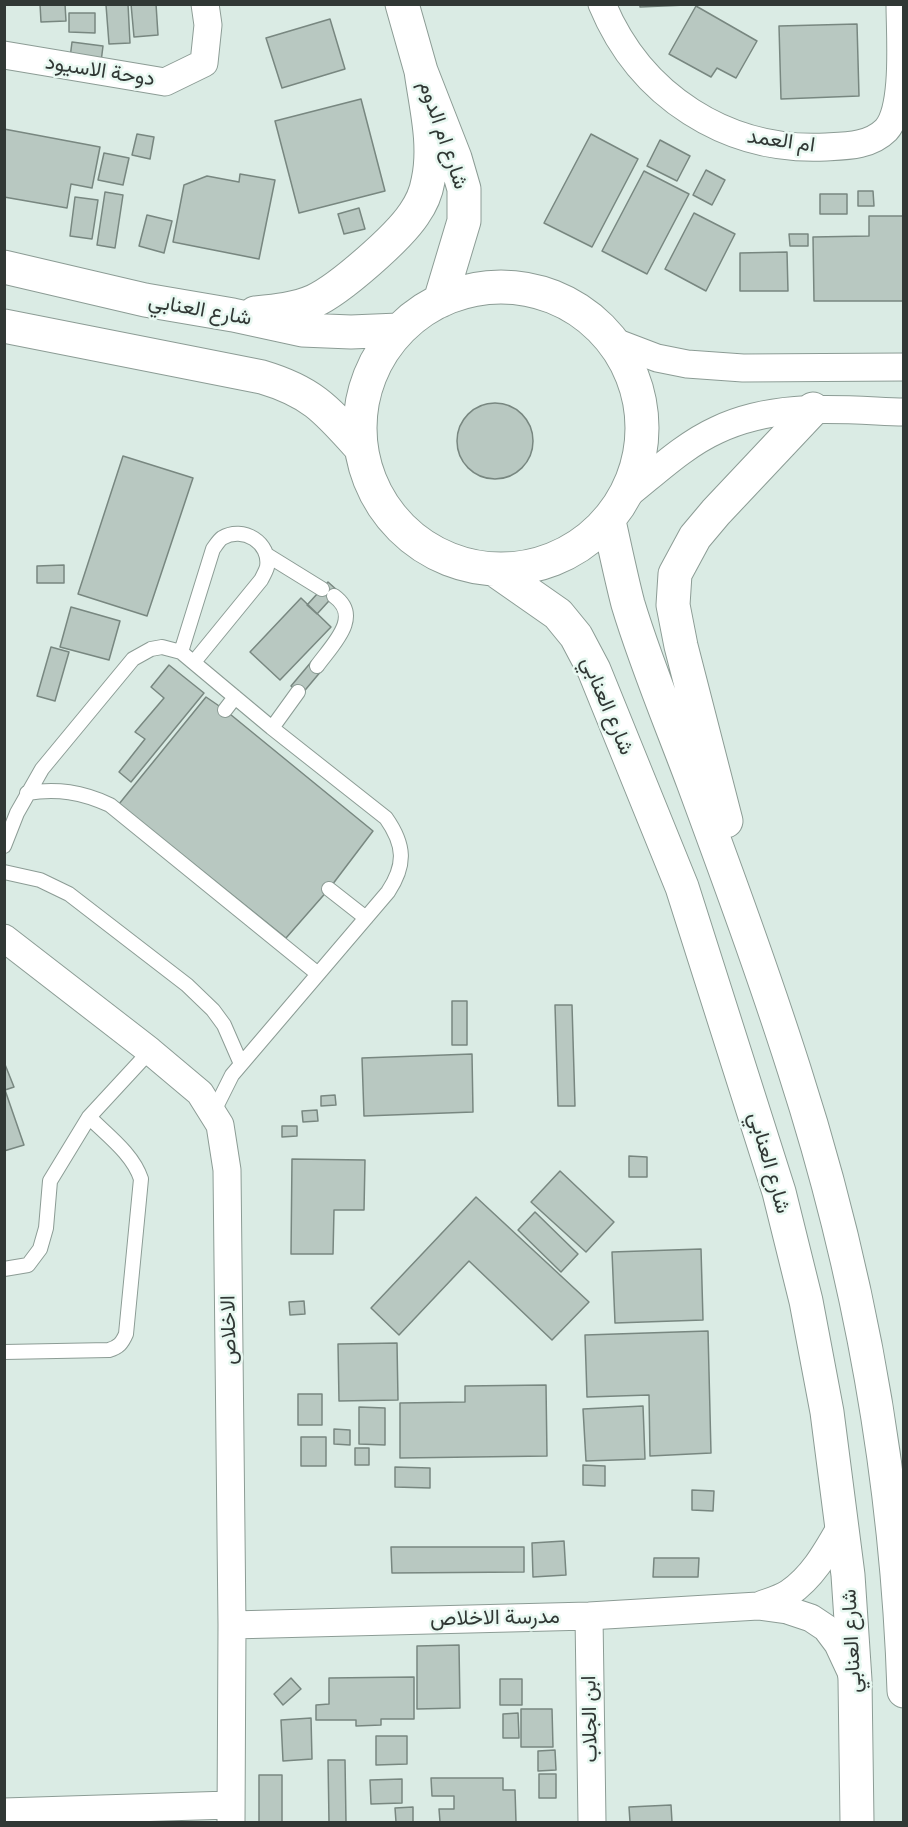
<!DOCTYPE html>
<meta charset="utf-8">
<style>
body{margin:0}
#map{position:relative;width:908px;height:1827px;overflow:hidden;background:#daebe4;font-family:"Zilla Slab",serif}
canvas{display:block}
.frame{position:absolute;inset:0;border:6px solid #313835;pointer-events:none}
</style>
<div id="map">
<canvas width="908" height="1827"></canvas>
<div class="frame"></div>
</div>
<script>
const c = document.querySelector('canvas').getContext('2d');
c.lineJoin = 'round';
function fill(path, color) {
  c.fillStyle = color;
  c.fill(path, 'evenodd');
}
function strokePath(path, color, width, dash) {
  c.strokeStyle = color;
  c.lineWidth = width;
  c.lineCap = dash ? 'butt' : 'round';
  c.setLineDash(dash || []);
  c.stroke(path);
}
function label(font, color, halo, rows, align = 'center') {
  c.font = font + ' "Zilla Slab",Vazirmatn,serif';
  c.lineWidth = 5;
  c.setLineDash([]);
  c.textBaseline = 'middle';
  c.strokeStyle = halo;
  c.fillStyle = color;
  for (const [text, x, y, turn = 0] of rows) {
    c.save();
    c.translate(x, y);
    c.rotate((+turn || 0) * Math.PI / 180);
    c.textAlign = isNaN(turn) ? turn : align;
    if (halo) c.strokeText(text, 0, 0);
    c.fillText(text, 0, 0);
    c.restore();
  }
}
const building = new Path2D(`
 M40,4h25l1,17 -25,1z
 M128,4l2,39 -21,1 -3,-39z
 M131,4h25l2,31 -24,2z
 M640,4h69l-69,3z
 M696,6l61,35 -21,37 -19,-10 -6,9 -42,-23z
 M69,13h26v20l-26,-1z
 M330,19l15,50 -63,19 -16,-50z
 M857,24l2,72 -78,3 -2,-73z
 M72,42l31,4 -2,16 -31,-4z
 M361,99l24,92 -86,22 -24,-92z
 M4,129l96,18 -8,41 -21,-4 -4,24 -63,-11z
 M137,134l17,3 -4,22 -18,-4z
 M591,134l47,25 -46,88 -48,-24z
 M660,140l30,16 -13,25 -30,-15z
 M104,153l25,5 -6,27 -25,-5z
 M706,170l19,10 -13,25 -19,-10z
 M644,171l45,23 -42,80 -45,-23z
 M240,174l35,6 -16,79 -86,-17 11,-57 23,-9 32,6z
 M858,191h15l1,15h-16z
 M105,192l18,3 -8,53 -18,-3z
 M820,194h27v20h-27z
 M75,197l23,3 -6,39 -22,-3z
 M359,208l6,21 -21,5 -6,-20z
 M694,213l41,21 -29,57 -41,-22z
 M147,215l25,6 -8,32 -25,-7z
 M869,216h35v85h-90l-1,-64 56,-1z
 M789,234h19v12h-18z
 M787,252l1,39h-48v-38z
 M457 441a38 38 0 1 1 76 0a38 38 0 1 1-76 0Z
 M123,456l70,22 -46,138 -69,-22z
 M64,565v18h-27v-17z
 M328,582l10,9 -21,23 -10,-9z
 M301,598l30,29 -51,53 -30,-28z
 M71,607l49,14 -11,39 -49,-13z
 M51,647l18,5 -14,49 -18,-5z
 M312,661l10,9 -21,25 -10,-9z
 M169,665l35,28 -73,89 -12,-10 26,-33 -10,-7 29,-34 -13,-11z
 M206,697l19,13 148,121 -44,58 -43,49 -167,-134z
 M452,1001h15v44h-15z
 M555,1005h17l3,101h-17z
 M472,1054l1,58 -109,4 -2,-58z
 M4,1062l10,25 -9,3 19,55 -20,6z
 M335,1095l1,10 -15,1v-10z
 M317,1110l1,11 -15,1 -1,-11z
 M282,1126h15v10l-15,1z
 M629,1156l18,1v20h-18z
 M292,1159l73,1 -1,50h-30l-1,44h-42z
 M560,1171l54,51 -28,30 -55,-50z
 M476,1197l113,105 -37,38 -83,-79 -70,74 -28,-27z
 M535,1212l43,42 -17,18 -43,-42z
 M701,1249l2,71 -88,3 -3,-71z
 M304,1301l1,13 -15,1 -1,-13z
 M708,1331l3,122 -61,3 -1,-61 -62,2 -2,-62z
 M397,1343l1,57 -59,1 -1,-57z
 M546,1385l1,71 -147,2v-55l65,-1v-16z
 M298,1394h24v31h-24z
 M643,1406l2,53 -59,2 -3,-52z
 M359,1407l26,1v37l-26,-1z
 M334,1429l16,1v15l-16,-1z
 M301,1437h25v29h-25z
 M355,1448h14v17h-14z
 M583,1465l22,1v20l-22,-1z
 M395,1467l35,1v20l-35,-1z
 M692,1490l22,1 -1,20 -21,-1z
 M564,1541l2,34 -33,2 -1,-34z
 M391,1547h133v25l-132,1z
 M654,1558h45l-1,19h-45z
 M459,1645l1,63 -43,1v-63z
 M414,1677v42h-33v6l-25,1v-6h-40v-15l13,-1v-26z
 M291,1678l10,11 -18,16 -9,-11z
 M500,1679h22v26h-22z
 M521,1709h31l1,38h-32z
 M518,1713l1,25h-16v-24z
 M311,1718l1,41 -29,2 -2,-41z
 M376,1736h31v28l-31,1z
 M555,1750l1,20 -18,1v-20z
 M328,1760h17l1,62h-17z
 M539,1774h17v24h-17z
 M259,1775h23v47h-23z
 M431,1778h72v12h12l1,32h-76l-1,-13h15v-13h-22z
 M402,1779v24l-31,1 -1,-24z
 M671,1805l1,17h-42l-1,-15z
 M413,1807v15h-17l-1,-14z`);
fill(building, '#b8c8c1');
strokePath(building, '#788780', 1.5);
const service = new Path2D(`
 M267,555l55,34
 M181,652l32,-103c3,-4 6,-9 9,-11 21,-13 49,5 45,29 -1,4 -4,9 -6,13l-67,82
 M317,666c15,-21 46,-49 17,-70
 M225,710l10,-13
 M272,728l26,-36
 M27,793c30,-5 55,-1 83,12l208,169
 M4,846l13,-33 25,-44 91,-110 18,-10 11,-2 19,5 91,76 114,90c19,27 20,47 2,74l-156,183 -19,38
 M4,872l36,8 29,14 118,91 26,25 11,15 17,39
 M329,889l37,29
 M4,1269l24,-4 12,-16 6,-21 4,-47 39,-64 61,-66
 M4,1352l105,-2c10,-3 13,-7 17,-16l15,-155c-8,-25 -34,-44 -52,-62`);
const minor = new Path2D(`
 M602,4c38,92 125,148 224,143 21,-1 44,-1 60,-17 20,-22 14,-95 14,-126
 M4,55l161,27 39,-19 4,-38 -3,-21
 M615,342l42,16 30,6 56,4 161,-1
 M627,495c29,-23 57,-50 90,-65 59,-28 123,-20 187,-18
 M4,938l146,113 50,42 20,32 7,45 5,455 -1,197
 M758,1606c10,-4 22,-7 31,-13 25,-17 39,-44 54,-70
 M589,1616l3,206
 M232,1625l357,-9 169,-10 29,4 24,8 15,10 12,16 14,30
 M4,1812l226,-7`);
const tertiary = new Path2D(`
 M402,4l19,67 34,87 9,31v32l-24,80
 M4,267l141,33 88,15 69,15 49,2 48,-2
 M360 428a141 141 0 1 1 282 0a141 141 0 1 1-282 0Z
 M255,313c20,-2 41,-4 59,-12 26,-12 84,-63 100,-87 7,-10 12,-21 14,-33 8,-36 -2,-74 -7,-110
 M4,326l258,51c50,15 64,32 98,70
 M609,521c6,27 12,56 19,83 18,60 43,119 65,178 35,95 70,190 101,287 65,201 103,411 110,622
 M495,570l63,44 18,22 18,34 88,217 97,305 27,109 21,111 21,163 7,105 2,142
 M726,821l-45,-175 -8,-41 2,-31 20,-37 21,-25 97,-103`);
strokePath(service, '#8c9c95', 16);
strokePath(minor, '#8c9c95', 29);
strokePath(tertiary, '#8c9c95', 35);
strokePath(service, '#fff', 14);
strokePath(minor, '#fff', 27);
strokePath(tertiary, '#fff', 33);
label('21px', '#313835', '#e8f8f1', [
 ["دوحة الاسيود",100,71,9],
 ["شارع ام الدوم",443,135,71],
 ["ام العمد",781,141,8],
 ["شارع العنابي",200,310,10],
 ["شارع العنابي",607,706,67],
 ["شارع العنابي",769,1163,74],
 ["الاخلاص",229,1330,-91],
 ["مدرسة الاخلاص",495,1618,-1],
 ["شارع العنابي",852,1641,-93],
 ["ابن الجلاب",590,1719,-91]
]);
</script>
